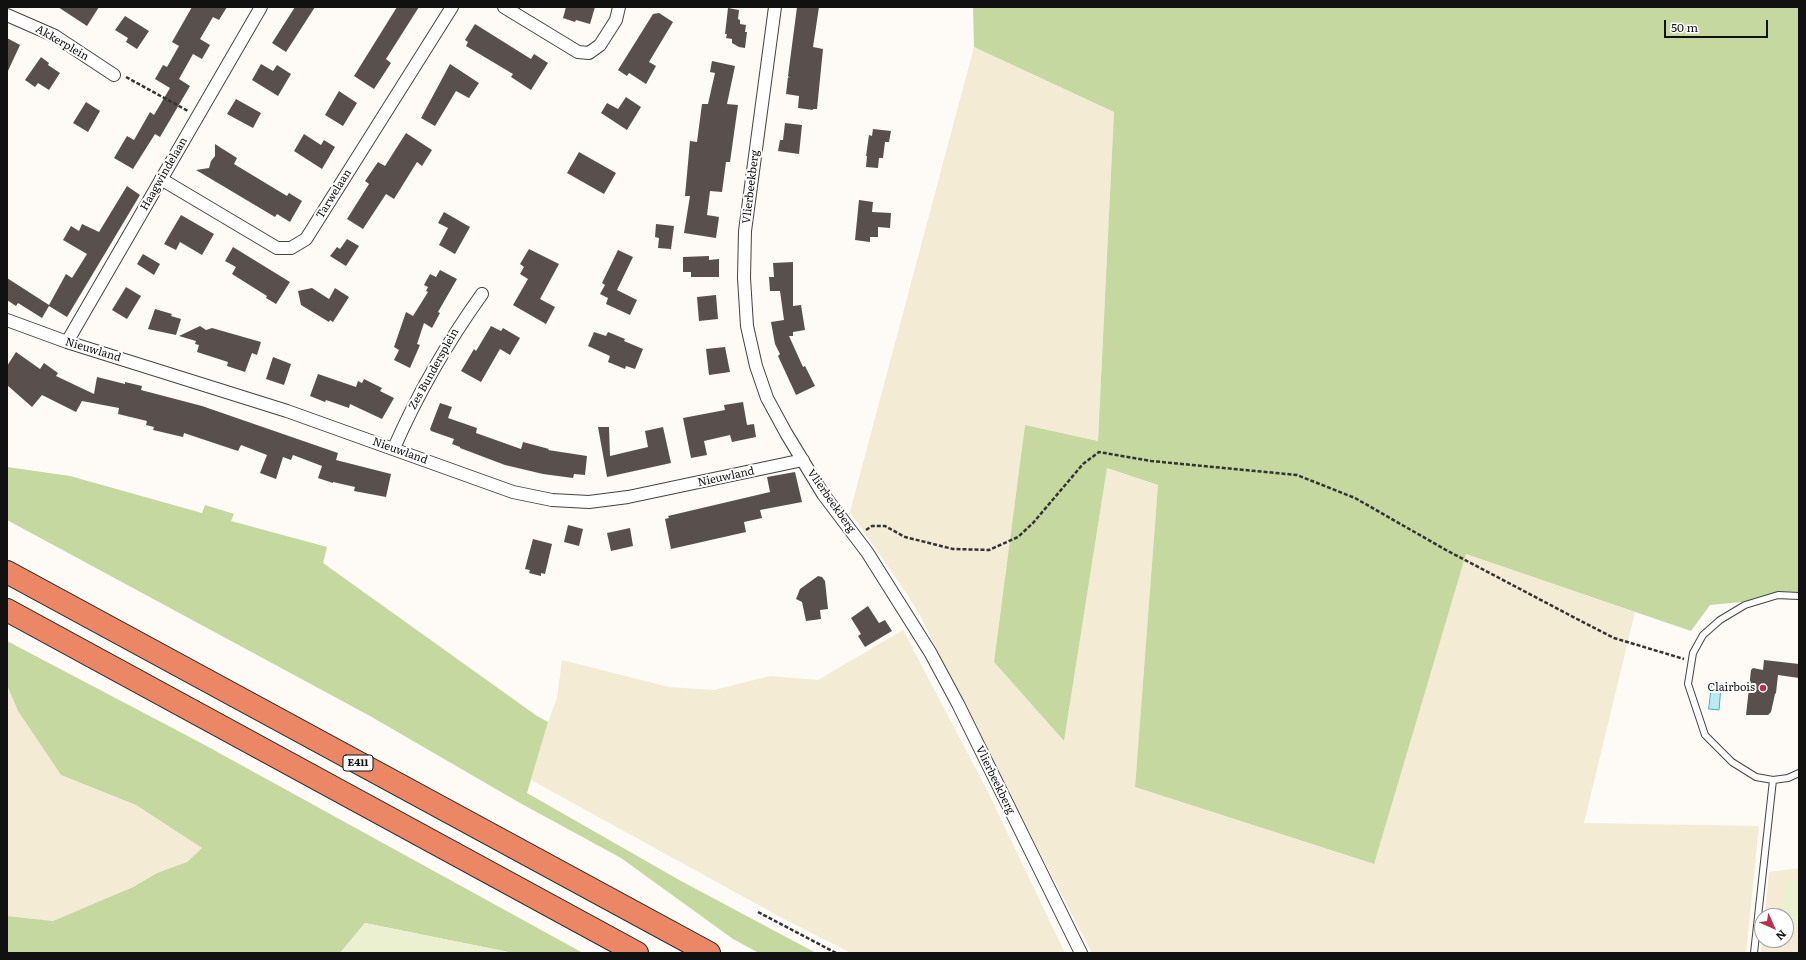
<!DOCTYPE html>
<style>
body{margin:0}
#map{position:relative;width:1806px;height:960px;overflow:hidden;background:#fefaf5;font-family:Literata,serif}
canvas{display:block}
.frame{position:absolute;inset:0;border:8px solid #111;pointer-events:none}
.north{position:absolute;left:1754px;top:908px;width:40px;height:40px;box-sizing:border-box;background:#fff;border:1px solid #a0a0a0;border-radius:50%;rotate:135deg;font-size:11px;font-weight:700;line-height:16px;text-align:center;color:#111}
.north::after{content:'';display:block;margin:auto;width:14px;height:18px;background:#ba2f52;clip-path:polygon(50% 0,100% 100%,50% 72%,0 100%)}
.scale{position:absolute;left:1664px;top:20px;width:104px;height:18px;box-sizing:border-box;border:2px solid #111;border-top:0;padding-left:5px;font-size:12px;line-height:14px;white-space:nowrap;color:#111;-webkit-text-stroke:3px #fff;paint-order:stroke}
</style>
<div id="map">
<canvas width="1806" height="960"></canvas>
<div class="frame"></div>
<div class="north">N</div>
<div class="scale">50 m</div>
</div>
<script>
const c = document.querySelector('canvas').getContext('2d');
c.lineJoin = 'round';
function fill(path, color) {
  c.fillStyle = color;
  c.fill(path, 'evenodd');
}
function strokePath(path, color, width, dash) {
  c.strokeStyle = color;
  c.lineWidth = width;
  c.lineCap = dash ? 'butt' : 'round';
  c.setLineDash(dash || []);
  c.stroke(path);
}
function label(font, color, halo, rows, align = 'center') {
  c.font = font + ' Literata,serif';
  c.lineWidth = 4;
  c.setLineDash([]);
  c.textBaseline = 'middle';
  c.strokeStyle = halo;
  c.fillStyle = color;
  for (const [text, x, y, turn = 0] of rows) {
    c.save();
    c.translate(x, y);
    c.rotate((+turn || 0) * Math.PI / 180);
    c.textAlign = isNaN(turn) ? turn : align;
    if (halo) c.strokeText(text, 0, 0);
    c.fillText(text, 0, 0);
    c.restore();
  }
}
fill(new Path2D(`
 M974,47l140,65 -16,329 -73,-16 -31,237 70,79 43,-273 51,17 -23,302 238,77 93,-310 169,58 -51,211 175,3 -13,127h-654l-112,-215 -60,-123 -15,-24 -55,-79z
 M903,630l85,162 77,161h-214l-69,-35 -251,-138 17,-58 9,-24 5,-38 107,27 45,3 56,-14 48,4z
 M7,685l11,26 43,64 75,30 66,43 -15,14 -30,11 -24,14 -80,34 -46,-5z
 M1799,868v85h-38l1,-13h24v-24h-21l4,-44z`), '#f4ebd5');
fill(new Path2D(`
 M973,7h826v593l-25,-1 -64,6 -19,26 -225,-77 -92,310 -239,-77 23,-302 -51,-17 -43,273 -70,-79 31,-237 73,16 16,-329 -140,-65z
 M7,467l63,9 132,37 3,-8 29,9 -3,7 96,26 -4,16 214,153 11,6 -21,71 154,88 135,72h-57l-26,-14 -112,-81 -101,-55 -150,-87 -363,-196z
 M7,641l194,102 382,210h-70l-148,-30 -25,30h-333v-37l46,5 80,-34 24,-14 30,-11 15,-14 -66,-43 -75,-30 -43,-64 -11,-26z`), '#c4d89f');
fill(new Path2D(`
 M1785,880l14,2v42l-13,-2v-6h-6z
 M365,923l148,30h-173z`), '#ebf0d0');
const water = new Path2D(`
 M1712,685l9,1 -2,24 -10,-1z`);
fill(water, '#bceaf3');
strokePath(water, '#47aec6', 1);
fill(new Path2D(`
 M58,7h41l-12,19z
 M192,7h35l-8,13 -6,-3 -13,22 10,6 -8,14 -9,-5 -14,25 11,7 -30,51 -5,-3 -22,35 -19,-11 13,-22 7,4 16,-28 4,3 16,-27 -15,-9 8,-14 4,2 12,-21 -7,-4z
 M295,7h20l-29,45 -14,-9z
 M397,7h22l-33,52 5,4 -17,26 -20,-13z
 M566,7h29l-5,17 -14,-4 -1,2 -12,-4z
 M797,7h22l-6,40 10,2 -6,60h-4v1l-15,-2 1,-12 -13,-2 2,-17 2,1 -2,-2z
 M728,8l11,2 -1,9 2,1v4l6,1 -1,7h2l-2,16 -6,-1 -7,-4v-4l-6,-1 1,-4h-2z
 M659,13l14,9 -24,40 7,4 -10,18 -17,-11 -2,3 -9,-6 35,-56z
 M125,16l24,15 -12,18 -11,-7 2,-4 -13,-8z
 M475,24l56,35 3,-5 14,9 -17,27 -20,-13 2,-3 -47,-28 2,-4 -3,-2z
 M7,38l13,7 -13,28z
 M41,57l8,6 -1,2 12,8 -11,17 -11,-7 -3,4 -10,-7z
 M712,61l23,5 -8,38 11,1 -8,57h-4l-4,30 -12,-1 -3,24 12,2 -3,21 -32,-5 6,-37h-5l5,-55 7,1 5,-38h6l7,-31 -5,-1z
 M261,64l12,7 4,-6 14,9 -13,22 -26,-16z
 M450,64l29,19 -10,15 -13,-7 -21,35 -14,-8z
 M339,91l18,12 -14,23 -18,-11z
 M626,97l15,10 -14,23 -26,-17 6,-10 11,6z
 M236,99l25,14 -8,15 -26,-14z
 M86,102l14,9 -12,21 -15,-9z
 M785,123l17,2 -3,29 -21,-3 2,-11h3z
 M873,129l18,2 -2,11h-4l-2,16h-4l-1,10 -12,-1 1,-11h-1l3,-21 3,1z
 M406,133l26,17 -10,16 -5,-4 -23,37 -8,-5 -23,35 -16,-10 22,-35 -4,-3 13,-19 7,4z
 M304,134l17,11 3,-5 11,7 -13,22 -28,-18z
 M215,144l22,14 -3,6 53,32 2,-3 13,8 -12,21 -13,-8 -2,3 -79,-47 13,-2 2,-7 4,-5z
 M579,152l37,21 -12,21 -37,-21z
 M127,186l13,9 -73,122 -18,-11 -7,12 -24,-15 -2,3 -9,-6v-22l42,27 17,-31 6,4 15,-24 -24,-14 8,-14 8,5 3,-7 17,8z
 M859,200l14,2 -1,10 19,1 -1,15 -12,-1v10h-8v5l-15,-2z
 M444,212l26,15 -15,27 -16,-9 9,-17 -10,-5z
 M181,215l33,19 -12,21 -22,-13 -4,8 -12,-6z
 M656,224l18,2 -3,23 -13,-1 1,-10 -4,-1z
 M347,239l12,7 -13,20 -16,-10 7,-9 3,2z
 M233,247l57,35 -14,22 -10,-6 1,-2 -35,-22 4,-7 -11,-6z
 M529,249l30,15 -19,35 15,8 -9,17 -33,-19 15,-26 -8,-5 4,-7 -4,-3z
 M618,250l15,7 -16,33 20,10 -7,15 -24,-11 2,-6 -8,-4 5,-9 -3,-2z
 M143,254l17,10 -6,11 -17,-11z
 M709,256v4l10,-1v18h-28v-5h-8v-15z
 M793,262v44l8,-1 4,25 -12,2v4h-4l14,31 2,-1 10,20 -19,9 -18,-39 2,-2 -5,-10 -4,-22 13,-2 -4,-29h-10l-1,-14h5l-1,-14z
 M440,270l17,9 -19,33 2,1 -8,15 -8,-5 -7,21 3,1 -10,23 -16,-8 5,-10 -5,-3 12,-35 7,4 15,-24 -2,-1 2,-4 -4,-2 6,-11 6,3z
 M126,287l15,9 -14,23 -15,-9z
 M312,288l17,11 6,-11 14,9 -16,25 -3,-2 -1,2 -28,-17 -3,-14z
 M716,295l2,24 -19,2 -2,-24z
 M155,309l17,5 -1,2 10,3 -5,16 -28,-6z
 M200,326l6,4 6,-2 49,14 -4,13 -5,-2 -7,19 -18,-6 1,-4 -31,-10 2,-7 -4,-1 1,-3 -17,-5z
 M491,326l10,5 2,-3 17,10 -10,17 -10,-6 -19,33 -20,-11 13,-22 2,2z
 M594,332l12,4 2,-4 17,7 -1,2 19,8 -8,20 -9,-3 -1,3 -17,-7 2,-6 -22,-10z
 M725,347l5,25 -21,3 -3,-26z
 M16,352l24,17 4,-6 14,10 -2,3 38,18 3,-17 28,7v-2l17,4 -1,4 61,16 136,47 -2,7 55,14 -5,23 -32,-6 1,-4 -22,-5v1l-15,-5 4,-12 -29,-11 -2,5 -8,-3 -7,22 -16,-6 7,-18 -26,-10 -3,6 -54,-18 -1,4 -30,-7 1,-3 -8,-2 1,-4 -29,-7 1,-6 -37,-7 -6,11 -34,-17 -10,12 -25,-22v-19z
 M273,357l18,7 -7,21 -18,-6z
 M318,374l38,13 2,-6 4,2 2,-4 18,9 -2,3 14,7 -12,21 -32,-15 -1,4 -23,-8 -1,2 -15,-6z
 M743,402l4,23 7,-1 2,13 -24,5 -2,-7 -26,6 3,14 -16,3 -8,-40 42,-8 -1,-5z
 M440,403l12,4 -4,11 29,10 -1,5 45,16 2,-7 26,7 -1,1 39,6 -2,19 -11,-1 -1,4 -30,-4 -38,-9 -45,-17v-1l-8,-3 2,-5 -23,-8 -1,-2z
 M598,427h11l1,29 38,-9 -3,-16 18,-4 8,36 -64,14z
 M795,472l7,30 -42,8 2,8 -18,4 2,10 -75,17 -6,-30 4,-1 -1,-2 102,-24 -3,-15z
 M568,525l15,4 -4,17 -15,-4z
 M630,528l3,18 -22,5 -4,-18z
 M533,539l19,5 -7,30 -4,-1v3l-12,-3 1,-3 -5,-1z
 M818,576l4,1 3,4 3,28 -8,1 1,9 -15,2 -4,-19 -6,-3 4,-10z
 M868,606l11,17 6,-3 7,11 -27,16 -7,-11 3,-2 -10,-16z
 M1764,660l35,4v14l-21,-3 -2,18 -1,1 -4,18 -3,3h-22l5,-45 2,-2 10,2z`), '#594f4d');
const service = new Path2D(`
 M1799,596l-21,-1 -33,10 -25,15 -17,15 -10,18 -5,31 17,51 27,27 24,15 17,3 15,-2 11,-5
 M1754,953l19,-173`);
const minor = new Path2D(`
 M504,7l74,45 11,1 11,-8 16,-25 3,-13
 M775,7l-30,224 -1,47 3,48 9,40 11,32 19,35 37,61 44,58 63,100 28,52 123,249
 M7,15l48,21 59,39
 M161,179l116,69h14l15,-9 146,-232
 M7,320l60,22 220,69 226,81 39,8 37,2 39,-5 175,-37
 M67,342l194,-335
 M394,448c24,-55 53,-105 88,-154`);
const motorway = new Path2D(`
 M7,572l702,381
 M7,610l630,343`);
strokePath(service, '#444', 8);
strokePath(minor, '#444', 14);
strokePath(motorway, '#222', 24);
strokePath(new Path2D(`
 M126,77l62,34
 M866,530l6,-4h13l20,11 48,12 36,1 29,-13 15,-14 50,-59 16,-12 52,9 146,14 58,23 91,52 131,69 37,19 70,21
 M758,912l78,41`), '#333', 2.5, [4, 2]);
strokePath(service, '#fff', 6);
strokePath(minor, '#fff', 12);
strokePath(motorway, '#ec8765', 22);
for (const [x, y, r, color] of [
 [1763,688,4,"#ba2f52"]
]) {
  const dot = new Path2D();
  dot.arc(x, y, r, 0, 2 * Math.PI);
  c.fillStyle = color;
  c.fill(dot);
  strokePath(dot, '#fff', 1.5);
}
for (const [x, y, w] of [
 [358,763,30]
]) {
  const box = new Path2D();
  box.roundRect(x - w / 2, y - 8, w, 16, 3);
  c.fillStyle = '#fff';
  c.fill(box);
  strokePath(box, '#111', 1);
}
label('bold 10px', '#111', null, [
 ["E411",358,763]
]);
label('11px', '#111', '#fff', [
 ["Akkerplein",62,43,30],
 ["Haagwindelaan",164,174,-60],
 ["Vlierbeekberg",751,187,-83],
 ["Tarwelaan",334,194,-58],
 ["Nieuwland",93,350,17],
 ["Zes Bundersplein",434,369,-61],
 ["Nieuwland",400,451,20],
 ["Nieuwland",726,477,-12],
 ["Vlierbeekberg",831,501,55],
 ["Vlierbeekberg",995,780,64]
]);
label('11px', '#111', '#fff', [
 ["Clairbois",1755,688]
], 'right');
</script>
